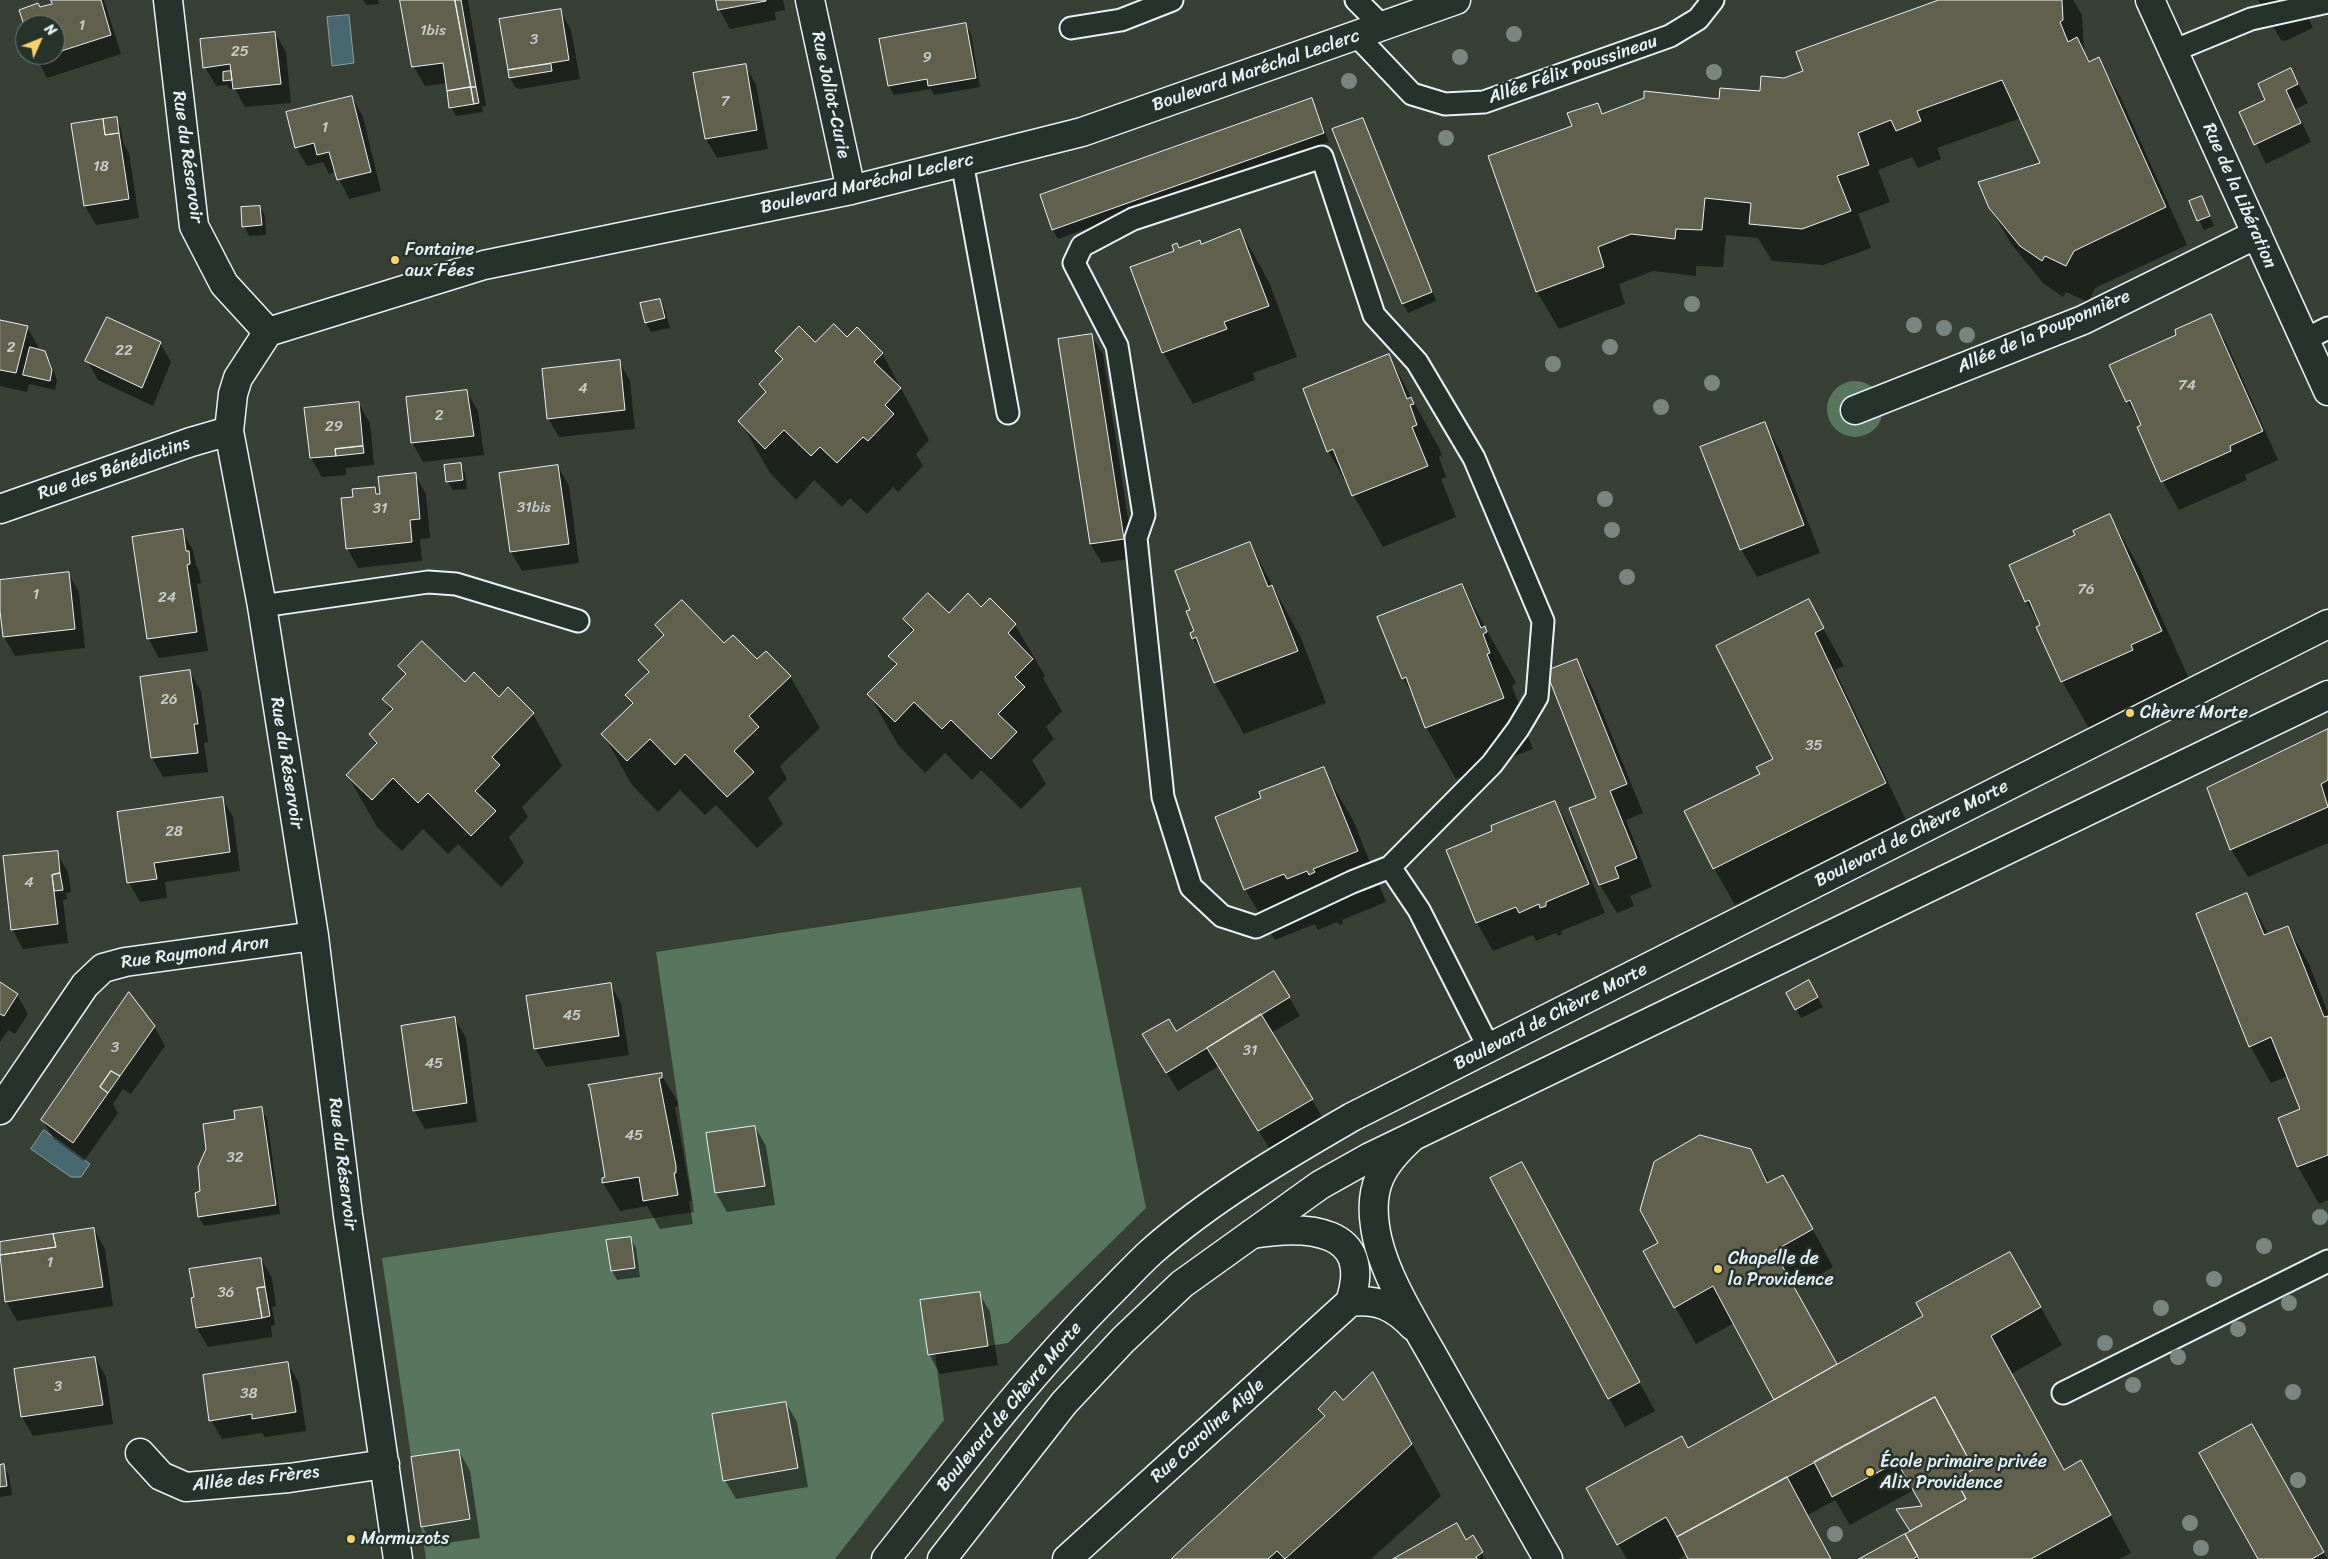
<!DOCTYPE html>
<meta charset="utf-8">
<style>
body{margin:0}
#map{position:relative;width:2328px;height:1559px;overflow:hidden;background:#384036;font-family:Sriracha,sans-serif}
canvas{display:block}
.north{position:absolute;left:15px;top:15px;width:50px;height:50px;box-sizing:border-box;background:#26332d;border:1px solid #747f7e;border-radius:50%;rotate:46deg;font-size:14px;font-weight:700;line-height:20px;text-align:center;color:#e8f1f8}
.north::after{content:'';display:block;margin:auto;width:18px;height:22px;background:#ffd166;clip-path:polygon(50% 0,100% 100%,50% 72%,0 100%)}
</style>
<div id="map">
<canvas width="2328" height="1559"></canvas>
<div class="north">N</div>
</div>
<script>
const c = document.querySelector('canvas').getContext('2d');
c.lineJoin = 'round';
function fill(path, color) {
  c.fillStyle = color;
  c.fill(path, 'evenodd');
}
function strokePath(path, color, width, dash) {
  c.strokeStyle = color;
  c.lineWidth = width;
  c.lineCap = dash ? 'butt' : 'round';
  c.setLineDash(dash || []);
  c.stroke(path);
}
function label(font, color, halo, rows, align = 'center') {
  c.font = font + ' Sriracha,sans-serif';
  c.lineWidth = 5;
  c.setLineDash([]);
  c.textBaseline = 'middle';
  c.strokeStyle = halo;
  c.fillStyle = color;
  for (const [text, x, y, turn = 0] of rows) {
    c.save();
    c.translate(x, y);
    c.rotate((+turn || 0) * Math.PI / 180);
    c.textAlign = isNaN(turn) ? turn : align;
    if (halo) c.strokeText(text, 0, 0);
    c.fillText(text, 0, 0);
    c.restore();
  }
}
fill(new Path2D(`
 M1827 409a28 28 0 1 1 56 0a28 28 0 1 1-56 0Z
 M1081,887l65,321 -138,135 -73,11 9,66 -109,139h-409l-44,-301 312,-46 -38,-260z`), '#58755d');
const water = new Path2D(`
 M349,15l5,48 -22,3 -5,-49z
 M44,1130l46,34 -9,13h-10l-40,-28z`);
fill(water, '#47686e');
strokePath(water, '#879fa5', 1);
fill(new Path2D(`
 M52,0h52l17,54 -74,24 -12,-23h20v-30h-30l15,-17 13,-4z
 M363,0h15l1,4 -13,1z
 M401,0h67l18,106h-4l1,6 -27,4 -5,-9 -4,-24 -22,3 -11,-19z
 M717,0h66l2,10 -10,2 1,8 -46,9 -11,-20z
 M1943,0h130l9,15 2,36 7,12 7,-4 22,37 67,149 -92,43 -7,14 -22,-10 -3,5 -20,-14 -31,-38 -22,-37 52,-44 -21,-46 -84,30 4,11 -23,9 -6,-11 -34,13 12,32 -32,12 13,34 -48,17 -51,-4 -14,-23 -32,-3 -3,32 -27,-1v10l-43,-5 -34,13 6,20 -66,25 -22,-37 -48,-135 85,-31 23,-22 7,11 116,-15 41,-8 23,-13 21,-7z
 M2258,0h70v13l-4,3 -6,-3 -10,4 5,11 -28,13 -4,-1z
 M560,10l11,20 9,49 -60,10 -5,-2 -5,-9 -10,-58z
 M966,25l5,9 9,53 -46,8 -3,-6 -37,6 -5,-9 -9,-46z
 M275,33l11,19 5,51 -46,4 -10,-18h-5l-3,-4 -11,1 -11,-19z
 M745,65l11,20 12,64 -51,9 -11,-19 -12,-65z
 M2291,69l17,34 -12,6 15,33 -45,22 -25,-51 25,-13z
 M352,97l11,20 18,74 -32,8 -13,-27 -7,2 -6,-12 -16,4 -11,-19z
 M1311,99l18,43 -271,97 -5,-9 -12,-34z
 M116,118l5,10 2,15 6,10 10,65 -43,7 -11,-19 -12,-81z
 M1362,119l74,182 -28,12 -5,-9z
 M2201,197l13,29 -10,4 -14,-28z
 M260,207l5,9 1,19 -17,1 -5,-10z
 M1240,230l29,52 28,75 -44,16 2,7 -62,24 -30,-52 12,-100 26,-7z
 M660,300l5,10 5,18 -19,4 -5,-9 -4,-19z
 M2210,316l17,28 51,116 -33,15 2,5 -68,30 -16,-28 -24,-54 3,-1 -15,-26 51,-65z
 M0,321l27,6 11,19 -1,4 7,2 6,9 7,19 -2,10 -26,-6 -2,8 -27,-6z
 M1091,335l12,19 31,204 -32,5 -12,-19z
 M848,339l34,14 47,87 -13,14 7,12 -25,26 -5,-5 -26,27 -17,-16 -8,9 -28,-27 -18,20 -26,-27 -30,-52 26,-27 -6,-9 23,-24 -6,-10z
 M160,343l11,19 -18,44 -55,-26 -11,-20z
 M1389,356l51,94 2,5 -3,2 7,20 -5,2 15,38 -73,30 -55,-96z
 M619,361l11,20 5,48 -76,8 -11,-19z
 M467,392l11,19 6,44 -61,7 -11,-20z
 M359,404l11,19 4,42 -28,3v7l-24,2 -11,-19 -5,-49z
 M1765,424l16,28 39,101 -63,24 -16,-28z
 M460,464l5,9 2,16 -14,1 -6,-9z
 M558,466l11,20 10,77 -57,8 -11,-19z
 M415,474l11,20 4,44 -10,1 2,22 -64,7 -11,-20 8,-50 20,-10 4,7z
 M2110,516l29,51 52,116 -100,49 -29,-51 -22,-55 -14,-25 50,-65z
 M182,531l11,19 3,15 3,6 2,12 -4,1 11,67 -49,7 -11,-20z
 M1250,544l51,94 25,65 -82,31 -29,-51 -8,-22 -14,-23 2,-7 -3,-20z
 M68,573l11,19 6,56 -70,8 -11,-19 -4,-56z
 M1462,585l54,98 -4,3 7,18 -3,2 17,43 -77,30 -30,-52 -9,-25 -14,-24z
 M990,599l25,26 30,51 -2,2 19,33 -16,16 8,12 -22,21 14,24 -25,25 -40,-39 -9,10 -27,-27 -20,20 -27,-28 -29,-51 27,-27 -7,-11 24,-23 -9,-14 77,-10z
 M1808,601l36,65 -9,4 71,150 -171,85 -21,-37 48,-94 12,-14z
 M657,626l67,19 66,31 30,52 -40,38 7,13 -19,19 15,26 -26,24 -41,-43 -11,10 -25,-25 -22,22 -26,-27 -29,-51 29,-29 -5,-10 21,-20 -8,-15 24,-23z
 M1577,660l16,29 50,124 -17,7 26,67 -22,9 4,10 -17,7 -17,-28 -29,-76 27,-10z
 M399,666l100,33 34,15 29,52 -40,41 6,10 -19,20 15,26 -23,24 -43,-43 -10,10 -25,-25 -21,22 -25,-24 -29,-51 29,-30 -7,-12 21,-22 -7,-13 22,-23z
 M190,672l11,19 7,51 -4,1 4,29 -45,5 -11,-19z
 M2328,730v113l-80,34 -17,-28z
 M1323,769l30,51 33,82 -44,18 1,4 -3,1 -3,-3 -19,8 -3,-6 -40,16 -30,-51 18,-91z
 M222,798l11,19 7,54 -75,11 2,16 -27,4 -11,-19z
 M1555,802l16,29 34,82 -44,18 1,3 -4,2 -2,-3 -20,8 -3,-6 -40,16 -16,-28 -29,-72 46,-19z
 M57,853l11,19 3,20 -5,1 1,6 -4,1 5,43 -45,6 -11,-20z
 M2247,895l22,40 19,-8 21,37 19,49v187l-9,4 -21,-37 3,-57 -13,-34 -17,7 -21,-37z
 M1809,982l14,25 -22,11 -5,-9z
 M0,984l17,11 11,19 -13,20 -7,-4 -8,12z
 M610,984l11,19 8,52 -83,12 -11,-19z
 M1289,997l11,19 -29,17 52,85 -53,31 -51,-83 -41,25 -23,-37 20,-21z
 M455,1019l11,19 11,84 -52,7 -11,-19z
 M154,1026l11,20 -34,48 -8,-5 -10,15 5,9 -34,48 -30,-22 -12,-19z
 M661,1074l17,28v4l-3,1 17,94h-3l4,23 -33,5 -13,-23 -27,5 -17,-28 4,-4 -15,-90z
 M261,1109l6,9 13,96 -76,12 -5,-9 3,-26 35,-71z
 M755,1127l11,19 9,59 -48,7 -11,-19z
 M1750,1150l20,33 34,30 29,54 -38,22 42,77 194,-76 31,55 -51,29 54,97 37,28 29,54 -12,6h-258l49,-28 14,-24 -10,-17 -64,35 -15,-25 -27,15 23,44h-141l-3,-5 -8,5h-52l-9,-15 70,-94 87,-50 -41,-77 -38,21 -21,-37 -15,-63z
 M1537,1192l118,219 -30,16 -16,-29z
 M94,1229l11,20 8,57 -96,15 -11,-20 -6,-39v-18z
 M630,1238l6,10 4,29 -23,3 -5,-9z
 M261,1259l11,19 4,28 -4,1 3,18 -4,1 1,11 -64,10 -11,-19z
 M979,1293l11,19 8,53 -58,9 -11,-20z
 M95,1358l11,19 7,47 -80,12 -11,-19z
 M288,1364l11,19 7,48 -41,6 -3,-4 -40,6 -11,-19z
 M1343,1402l59,23 39,71 -70,63h-198l152,-141 -5,-9z
 M786,1403l11,19 11,65 -72,12 -11,-19z
 M459,1451l11,20 10,67 -47,7 -11,-19z
 M2268,1454l59,105h-68z
 M0,1466h3l6,9 3,20 -12,2z
 M1473,1537l12,22h-89l70,-18z`), '#0007');
const building = new Path2D(`
 M51,0h50l10,35 -56,18v-28h-30v3l-6,-18 19,-7 2,4 12,-3z
 M400,0h55l16,87 -24,4 -4,-28 -31,4z
 M455,0h6l15,87h-5z
 M716,0h50v1l-48,9z
 M1939,0h123l1,20 -3,2 8,20 9,-5 12,25 10,-5 67,150 -92,44 -8,15 -21,-10 -3,5 -22,-15 -31,-38 -11,-26 62,-19 -38,-83 -85,31 4,10 -25,10 -5,-11 -33,13 11,32 -32,11 14,35 -49,18 -53,-5 2,-21 -46,-5 -3,32 -26,-1 -1,10 -44,-5 -33,13 6,20 -68,25 -48,-136 84,-30 -5,-13 31,-10 4,11 42,-16v-7l75,8 1,-11 40,3 1,-15 23,2 19,-7 -7,-19z
 M561,9l8,51 -61,10 -9,-51z
 M966,23l10,55 -48,8 -1,-7 -39,7 -9,-47z
 M275,32l6,52 -48,5 -3,-25 -27,4 -3,-29z
 M551,64l1,7 -43,7 -1,-8z
 M746,64l11,66 -52,9 -12,-66z
 M2291,68l7,16 -12,6 15,33 -47,22 -15,-33 26,-12 -7,-16z
 M231,71l1,9 -9,1v-9z
 M471,87h5l3,16 -5,1z
 M471,87l3,17 -25,4 -2,-17z
 M352,96l19,76 -34,8 -8,-28 -12,3 -3,-12 -19,5 -9,-36z
 M1312,98l12,35 -272,97 -12,-35z
 M117,117l2,16 -14,2 -2,-16z
 M1363,118l69,174 -30,12 -70,-175z
 M103,119l2,16 14,-2 10,66 -45,7 -13,-82z
 M2202,196l8,20 -13,5 -8,-20z
 M260,206l2,19 -20,2 -1,-20z
 M1240,229l29,77 -45,16 3,7 -65,24 -32,-86 44,-16 -2,-6 5,-2 2,5 21,-8 1,4z
 M660,299l5,19 -20,5 -5,-20z
 M2211,314l52,117 -33,15 1,5 -70,31 -24,-55 4,-2 -11,-25 -4,2 -17,-37 67,-30 -1,-5z
 M107,317l54,25 -19,46 -57,-27z
 M0,320l28,6 -12,47 -16,-3z
 M834,324l13,13 10,-10 26,26 -9,9 27,26 -16,17 9,9 -26,27 -5,-4 -26,26 -17,-16 -9,9 -27,-26 -19,19 -27,-28 28,-29 -7,-8 24,-25 -8,-8 24,-25 16,16z
 M1092,334l32,205 -34,5 -32,-205z
 M30,347l15,4 7,19 -2,11 -27,-6z
 M1389,354l18,45 4,-2 3,7 -4,1 7,20 -5,2 16,39 -76,30 -19,-47 -6,3 -24,-63z
 M620,360l5,50 -78,9 -5,-50z
 M467,390l7,46 -63,7 -5,-46z
 M359,402l4,44 -28,3 1,7 -26,2 -6,-50z
 M1765,422l39,103 -64,25 -40,-103z
 M363,446l1,7 -28,3 -1,-7z
 M461,463l2,17 -17,2 -2,-17z
 M558,465l11,79 -59,8 -11,-79z
 M416,473l4,46 -10,1 2,22 -66,7 -5,-51 12,-1 -1,-8 23,-2 1,7h4l-2,-17z
 M2110,514l52,117 -31,14 2,5 -72,32 -25,-55 4,-2 -11,-25 -4,2 -16,-37 66,-30 -2,-4z
 M183,529l3,22h3l1,13 -3,1 10,67 -50,7 -15,-102z
 M1250,542l18,45 4,-2 26,66 -84,32 -18,-46 -4,2 -2,-6 4,-2 -8,-20 4,-1 -15,-39z
 M69,572l6,57 -72,8 -3,-26v-31z
 M1462,584l19,44 4,-2 2,6 -4,2 7,19 -3,1 17,44 -79,30 -19,-51 -4,2 -25,-62z
 M928,593l21,20 19,-20 13,14 9,-9 26,26 -8,9 25,26 -18,18 10,10 -27,27 19,18 -26,27 -40,-39 -9,9 -28,-27 -19,20 -28,-28 30,-30 -9,-8 26,-26 -11,-11z
 M1809,599l15,29 -9,5 71,150 -173,86 -29,-58 76,-37 -4,-7 17,-8 -57,-113z
 M682,600l42,43 9,-8 24,24 9,-8 25,25 -42,40 10,11 -25,24 20,21 -27,25 -42,-43 -10,11 -25,-26 -23,22 -26,-27 32,-31 -8,-8 24,-23 -11,-12 26,-25 -9,-10z
 M422,641l43,41 9,-10 25,25 9,-10 26,26 -42,44 8,8 -25,26 21,20 -25,25 -43,-43 -10,10 -25,-25 -21,22 -26,-25 31,-32 -8,-9 24,-25 -11,-10 24,-25 -8,-8z
 M1577,659l50,125 -17,7 27,67 -22,9 4,11 -20,7 -30,-77 27,-10 -50,-127z
 M190,670l8,54h-4l4,29 -47,5 -11,-81z
 M2328,729v51l-7,4 7,23 -98,43 -23,-62z
 M1324,767l34,84 -45,18 2,3 -6,3 -2,-4 -20,8 -3,-5 -40,16 -29,-73 46,-19 -2,-6z
 M223,797l7,55 -76,11 3,16 -30,4 -10,-71z
 M1555,801l34,83 -43,18v4l-6,2 -1,-4 -20,9 -3,-6 -40,16 -30,-73 46,-19 -1,-5z
 M58,851l2,22 -8,2 6,49 -47,6 -8,-74z
 M60,873l3,17 -9,1 -2,-16z
 M2247,893l17,42 24,-9 36,91 4,-1v139l-31,12 -19,-49 22,-9 -29,-72 -22,10 -53,-133z
 M1274,971l16,26 -124,76 -24,-39 27,-15 7,12z
 M1809,980l9,17 -23,13 -9,-17z
 M0,982l18,12 -14,22 -4,-2z
 M611,983l8,53 -85,13 -8,-53z
 M129,992l26,34 -35,50 -9,-5 -11,16 8,6 -35,50 -32,-23z
 M1261,1014l52,85 -55,32 -51,-83z
 M455,1017l12,86 -54,8 -12,-85z
 M111,1071l9,5 -12,17 -8,-6z
 M662,1073v5h-3l17,88v7h-2l4,22 -35,6 -4,-24 -37,6v-5l3,-1 -15,-89 -2,-3z
 M262,1107l14,98 -78,12 -3,-24 5,-2 -2,-24 8,-18 -3,-25 32,-5 -1,-8z
 M755,1126l10,60 -50,7 -9,-60z
 M1700,1135l51,14 16,34 16,-8 30,54 -39,22 63,113 -63,36 -61,-114 -39,22 -31,-57 15,-8 -18,-33 14,-48z
 M1522,1162l118,220 -32,17 -118,-221z
 M94,1228l9,59 -98,15 -5,-47 56,-8 -3,-13z
 M53,1234l3,13 -56,8v-13z
 M631,1237l4,31 -24,3 -5,-31z
 M2010,1252l31,55 -50,29 73,134 17,-10 30,55 -80,44h-112l-14,-25 61,-35 -10,-19 18,-11 -39,-72 -258,140 -11,-20 -49,28 -31,-57 96,-52 6,12 235,-132 -7,-13z
 M261,1258l4,29 -8,1 5,30 -66,10 -5,-30 3,-1 -5,-28z
 M265,1287l5,29 -8,2 -5,-30z
 M980,1292l8,54 -60,9 -8,-55z
 M95,1357l8,48 -82,12 -7,-48z
 M288,1362l8,50 -44,7v-5l-43,7 -6,-46z
 M1373,1372l39,72 -127,115 -8,-8 -9,8h-97l154,-143 -7,-7 17,-18 8,9z
 M1935,1397l39,72 -18,11 10,19 -56,32 -14,-22 26,-3 -25,-44 -65,35 -18,-35z
 M786,1402l12,66 -75,13 -11,-67z
 M2252,1424l72,128 -12,7h-54l-59,-106z
 M459,1450l11,69 -49,8 -10,-70z
 M4,1464l3,22 -7,1v-22z
 M1787,1477l44,82h-143l-11,-22z
 M1457,1523l9,17 7,-5 10,17 -7,5 1,2h-84z
 M1905,1534l13,22 -5,3h-54z`);
fill(building, '#61604c');
strokePath(building, '#e8f1f8', 1);
const service = new Path2D(`
 M1356,0l26,26
 M1071,28l50,-8 51,-20
 M1357,36l55,58 33,10 39,-2 186,-66 28,-17 15,-19
 M2173,51l78,-32 77,-17
 M1322,157l52,158 43,47 57,96 69,163 -6,76 -19,32 -26,35 -102,103 -38,15 -96,45 -34,-11 -31,-29 -28,-90 -27,-259 8,-23 -27,-169 -43,-83 8,-17 51,-27z
 M962,162l46,251
 M2304,340l24,-12
 M262,606l166,-24 28,2 122,37
 M1390,867l29,43 70,138
 M2063,1393l265,-132`);
const minor = new Path2D(`
 M168,0l26,226 30,58 44,48
 M810,0l41,190
 M2150,0l178,391
 M268,332l-30,46 -5,16 -4,37 33,175 52,330 34,279 50,344
 M268,332l216,-67 367,-75 231,-58 374,-132
 M1855,410l228,-90 174,-86
 M0,509l191,-67 38,-11
 M0,1110l85,-125 18,-17 22,-6 189,-26
 M1410,1139c-28,26 -41,47 -35,87 6,47 43,102 66,144 36,63 72,126 107,189
 M1252,1234c53,-9 123,-7 98,68
 M140,1453l21,23 25,11 103,-9 96,-14
 M1067,1559l283,-257c28,-3 44,4 63,24`);
const primary = new Path2D(`
 M886,1559c72,-91 142,-184 225,-267 13,-13 26,-27 40,-40 60,-53 132,-95 201,-135l976,-493
 M942,1559l122,-156 59,-63 59,-56 138,-99 50,-28 958,-462`);
strokePath(service, '#e8f1f8', 25);
strokePath(minor, '#e8f1f8', 31);
strokePath(primary, '#e8f1f8', 31);
strokePath(service, '#26332d', 21);
strokePath(minor, '#26332d', 28);
strokePath(primary, '#26332d', 28);
c.fillStyle = '#79867f';
for (const [x, y] of [
 [1514,34],
 [1460,57],
 [1714,72],
 [1349,81],
 [1446,138],
 [1692,304],
 [1914,325],
 [1944,328],
 [1967,335],
 [1610,347],
 [1553,364],
 [1712,383],
 [1661,407],
 [1605,499],
 [1612,530],
 [1627,577],
 [2320,1217],
 [2264,1246],
 [2214,1279],
 [2289,1303],
 [2161,1308],
 [2238,1329],
 [2105,1343],
 [2178,1357],
 [2133,1385],
 [2293,1392],
 [2298,1480],
 [2190,1523],
 [1835,1534],
 [2201,1548]
]) {
  c.beginPath();
  c.arc(x, y, 8, 0, 2 * Math.PI);
  c.fill();
}
for (const [x, y, r, color] of [
 [395,260,5,"#ffd166"],
 [2130,713,5,"#ffd166"],
 [1718,1269,5,"#ffd166"],
 [1870,1472,5,"#ffd166"],
 [351,1539,5,"#ffd166"]
]) {
  const dot = new Path2D();
  dot.arc(x, y, r, 0, 2 * Math.PI);
  c.fillStyle = color;
  c.fill(dot);
  strokePath(dot, '#26332d', 2);
}
label('15px', '#c6cdcd', null, [
 ["1",82,26],
 ["1bis",433,31],
 ["3",534,40],
 ["25",240,52],
 ["9",927,58],
 ["7",725,102],
 ["1",325,128],
 ["18",101,167],
 ["2",11,348],
 ["22",124,351],
 ["74",2187,386],
 ["4",583,389],
 ["2",439,416],
 ["29",334,427],
 ["31bis",534,508],
 ["31",380,509],
 ["76",2086,590],
 ["1",36,595],
 ["24",167,598],
 ["26",169,700],
 ["35",1814,746],
 ["28",174,832],
 ["4",29,883],
 ["45",572,1016],
 ["3",115,1048],
 ["31",1250,1051],
 ["45",434,1064],
 ["45",634,1136],
 ["32",235,1158],
 ["1",50,1263],
 ["36",226,1293],
 ["3",58,1387],
 ["38",249,1394]
]);
label('18px', '#e8f1f8', '#26332d', [
 ["Allée Félix Poussineau",1573,70,-19],
 ["Boulevard Maréchal Leclerc",1256,71,-19],
 ["Rue Joliot-Curie",830,95,78],
 ["Rue du Réservoir",187,157,82],
 ["Boulevard Maréchal Leclerc",867,184,-13],
 ["Rue de la Libération",2239,196,66],
 ["Allée de la Pouponnière",2044,332,-23],
 ["Rue des Bénédictins",114,469,-19],
 ["Rue du Réservoir",286,763,81],
 ["Boulevard de Chèvre Morte",1912,834,-27],
 ["Rue Raymond Aron",195,953,-8],
 ["Boulevard de Chèvre Morte",1551,1017,-27],
 ["Rue du Réservoir",342,1164,83],
 ["Boulevard de Chèvre Morte",1010,1407,-50],
 ["Rue Caroline Aigle",1208,1431,-42],
 ["Allée des Frères",256,1479,-6]
]);
label('18px', '#e8f1f8', '#26332d', [
 ["Fontaine",405,250],
 ["aux Fées",405,271],
 ["Chèvre Morte",2140,713],
 ["Chapelle de",1728,1259],
 ["la Providence",1728,1280],
 ["École primaire privée",1880,1462],
 ["Alix Providence",1880,1483],
 ["Marmuzots",361,1539]
], 'left');
</script>
